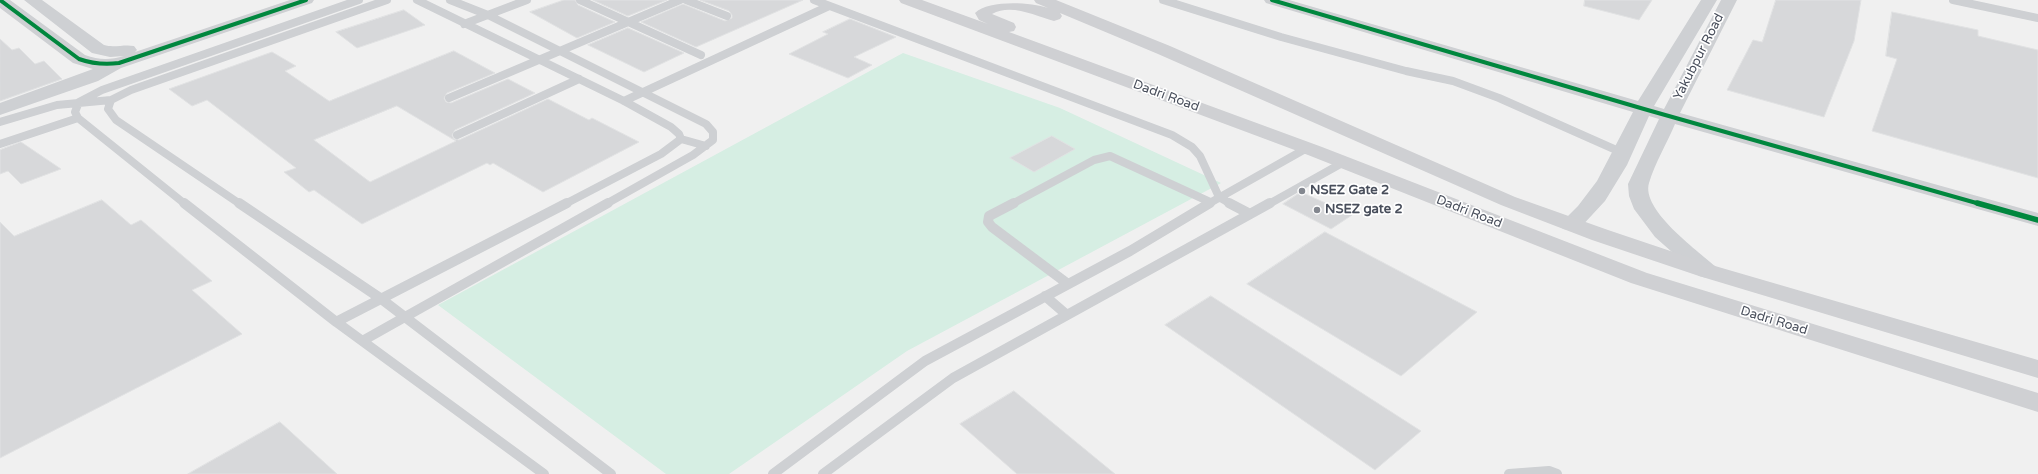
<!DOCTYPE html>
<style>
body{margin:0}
canvas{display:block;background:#f0f0f0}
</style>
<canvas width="2038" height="474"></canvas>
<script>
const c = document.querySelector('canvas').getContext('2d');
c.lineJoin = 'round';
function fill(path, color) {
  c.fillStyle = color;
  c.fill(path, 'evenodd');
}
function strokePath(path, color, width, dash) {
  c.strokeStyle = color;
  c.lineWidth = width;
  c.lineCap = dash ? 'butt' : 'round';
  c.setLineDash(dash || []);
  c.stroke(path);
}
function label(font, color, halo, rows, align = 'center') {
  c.font = font + ' "Varela Round",sans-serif';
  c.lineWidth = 3.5;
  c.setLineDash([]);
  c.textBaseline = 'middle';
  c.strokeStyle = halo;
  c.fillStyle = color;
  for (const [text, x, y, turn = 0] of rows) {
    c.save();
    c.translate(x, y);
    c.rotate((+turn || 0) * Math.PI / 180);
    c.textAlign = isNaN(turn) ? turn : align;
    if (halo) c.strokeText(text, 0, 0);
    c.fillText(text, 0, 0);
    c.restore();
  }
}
fill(new Path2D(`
 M903,53l157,55 161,75 -314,168 -178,123h-63l-228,-169z`), '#d6eee3');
const building = new Path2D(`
 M564,0h11l3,5 37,17 -38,16 -47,-26z
 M593,0h74l-39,16z
 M700,0h103l-107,47 -55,-25 42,-18 42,17 7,-3v-3l-3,-4z
 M1585,0h67l-13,20 -55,-14z
 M1776,0h85l-7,41 -30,76 -97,-27 26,-50 9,2z
 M404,10l21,15 -68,23 -21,-16z
 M1892,12l86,18v6l60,14v128l-166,-47 25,-72 -11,-3z
 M850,19l46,18 -42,20 18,8 -24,13 -59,-24 39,-20 -5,-2z
 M628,28l56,25 -40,19 -56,-27z
 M0,39l12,11 7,-2 16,16 9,-3 18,18 -62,22z
 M454,51l41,22 -48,20 -3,5 2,4 5,1 57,-24 27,14 -80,37 -3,5 2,4 5,1 89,-41 41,21 3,-2 47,24 -96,50 -50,-29 -3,2 -3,-2 -125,61 -48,-34 -5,2 -25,-20 12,-4 -89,-68 -15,6 -23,-17 103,-37 24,14 -11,5 44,30zM397,106l59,35 -86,41 -56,-42z
 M1052,136l23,13 -41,23 -24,-14z
 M21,142l40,27 -40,15 -13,-13 -8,3v-24z
 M1301,192l51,23 -21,14 -48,-25z
 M102,200l29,25 10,-5 71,61 -20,9 50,44 -242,124v-236l14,14z
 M1325,232l152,80 -76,64 -154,-92z
 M1211,296l210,135 -46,39 -210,-145z
 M1014,391l101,83h-98l-57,-50z
 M280,422l57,52h-149z`);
fill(building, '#d7d8da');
strokePath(building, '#e1e2e3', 1);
strokePath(new Path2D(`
 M417,0l207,101 47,26 8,7 2,5 -20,15 -96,50
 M450,0l38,15 218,109 7,8v8l-20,15 -87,49
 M580,0l121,55
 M686,0l41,16
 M814,0l358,135 20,12 8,9 19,41 12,7
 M1163,0l118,37 125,34 47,10 46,17 124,55
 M1953,0l85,18
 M464,24l63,-24
 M449,98l231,-98
 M111,100l-3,9 8,11 124,84
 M624,101l205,-95
 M0,122l57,-17 54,-5 20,-10 256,-90
 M457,135l122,-56
 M681,139l25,7
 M0,144l78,-26
 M185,204l-107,-86 -3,-6 4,-10 23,-12 257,-90
 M1012,204l82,-44 16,-4 100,46
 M1208,204l99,-56
 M1269,204l75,-42`), '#ced0d3', 8);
strokePath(new Path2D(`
 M184,203l151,118 209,153
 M239,203l141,95 231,176
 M1014,203l-25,13 -1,6 4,5 76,57
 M1229,203l21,11
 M1045,296l22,19
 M336,322l231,-119
 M364,340l244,-137
 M773,474l152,-113 205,-110 80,-48
 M823,474l130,-96 317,-175
 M1509,474l40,-3 8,3`), '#ced0d3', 10);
fill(new Path2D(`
 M0,0h10l75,55c14,5 25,5 39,1l-14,1 -18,-4 -68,-53h18l62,45c10,3 20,-1 30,1l3,4 -2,2 155,-52h24l-2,3 -191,65 -23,13 -98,34v-12l93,-34 -20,-6 -73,-55z
 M1264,0h25l349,101 63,-101h16l-63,106 10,3 57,-109h16l-57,113 358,100v13l-363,-102c-8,19 -20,39 -26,59 -8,27 48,67 66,83l3,5 -3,5 -8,2 -8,-2 -44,-39 -21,-28 -5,-13 -1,-12 31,-65 -10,-3 -22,49 -22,36 -26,28 -8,1 -8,-1 -3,-5 18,-18 19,-25 36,-69 -367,-109z`), '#ced0d3');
fill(new Path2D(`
 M899,0h23l66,24 -9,-4 -4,-7c13,-13 54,-11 73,-5l-12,-5 -2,-3h22l114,46 345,151 93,33 107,36 323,94v18l-339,-102 -107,-36 -91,-35 -343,-151 -98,-41 2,3 -2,3 -6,2c-18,-5 -43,-18 -62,-7l22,9 2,4 -2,4 -5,1 313,115 325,126 391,120v19l-407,-129 -323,-128 -407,-152z`), '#cfd0d3');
strokePath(new Path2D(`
 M0,0l79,59c14,5 25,6 40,4l187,-63
 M1272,0l372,109 336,95`), '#00873e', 4);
strokePath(new Path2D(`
 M1977,203l61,17`), '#00873e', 5.5);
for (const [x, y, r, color] of [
 [1302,191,4,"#83878f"],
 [1317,210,4,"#83878f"]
]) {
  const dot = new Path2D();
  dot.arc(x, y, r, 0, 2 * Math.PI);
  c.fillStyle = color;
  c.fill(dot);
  strokePath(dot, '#fff', 1.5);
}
label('13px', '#484e5b', '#fff', [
 ["Yakubpur Road",1699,57,-63],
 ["Dadri Road",1166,96,20],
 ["Dadri Road",1469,212,21],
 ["Dadri Road",1774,321,17]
]);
label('bold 13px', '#484e5b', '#fff', [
 ["NSEZ Gate 2",1310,191],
 ["NSEZ gate 2",1325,210]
], 'left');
</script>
